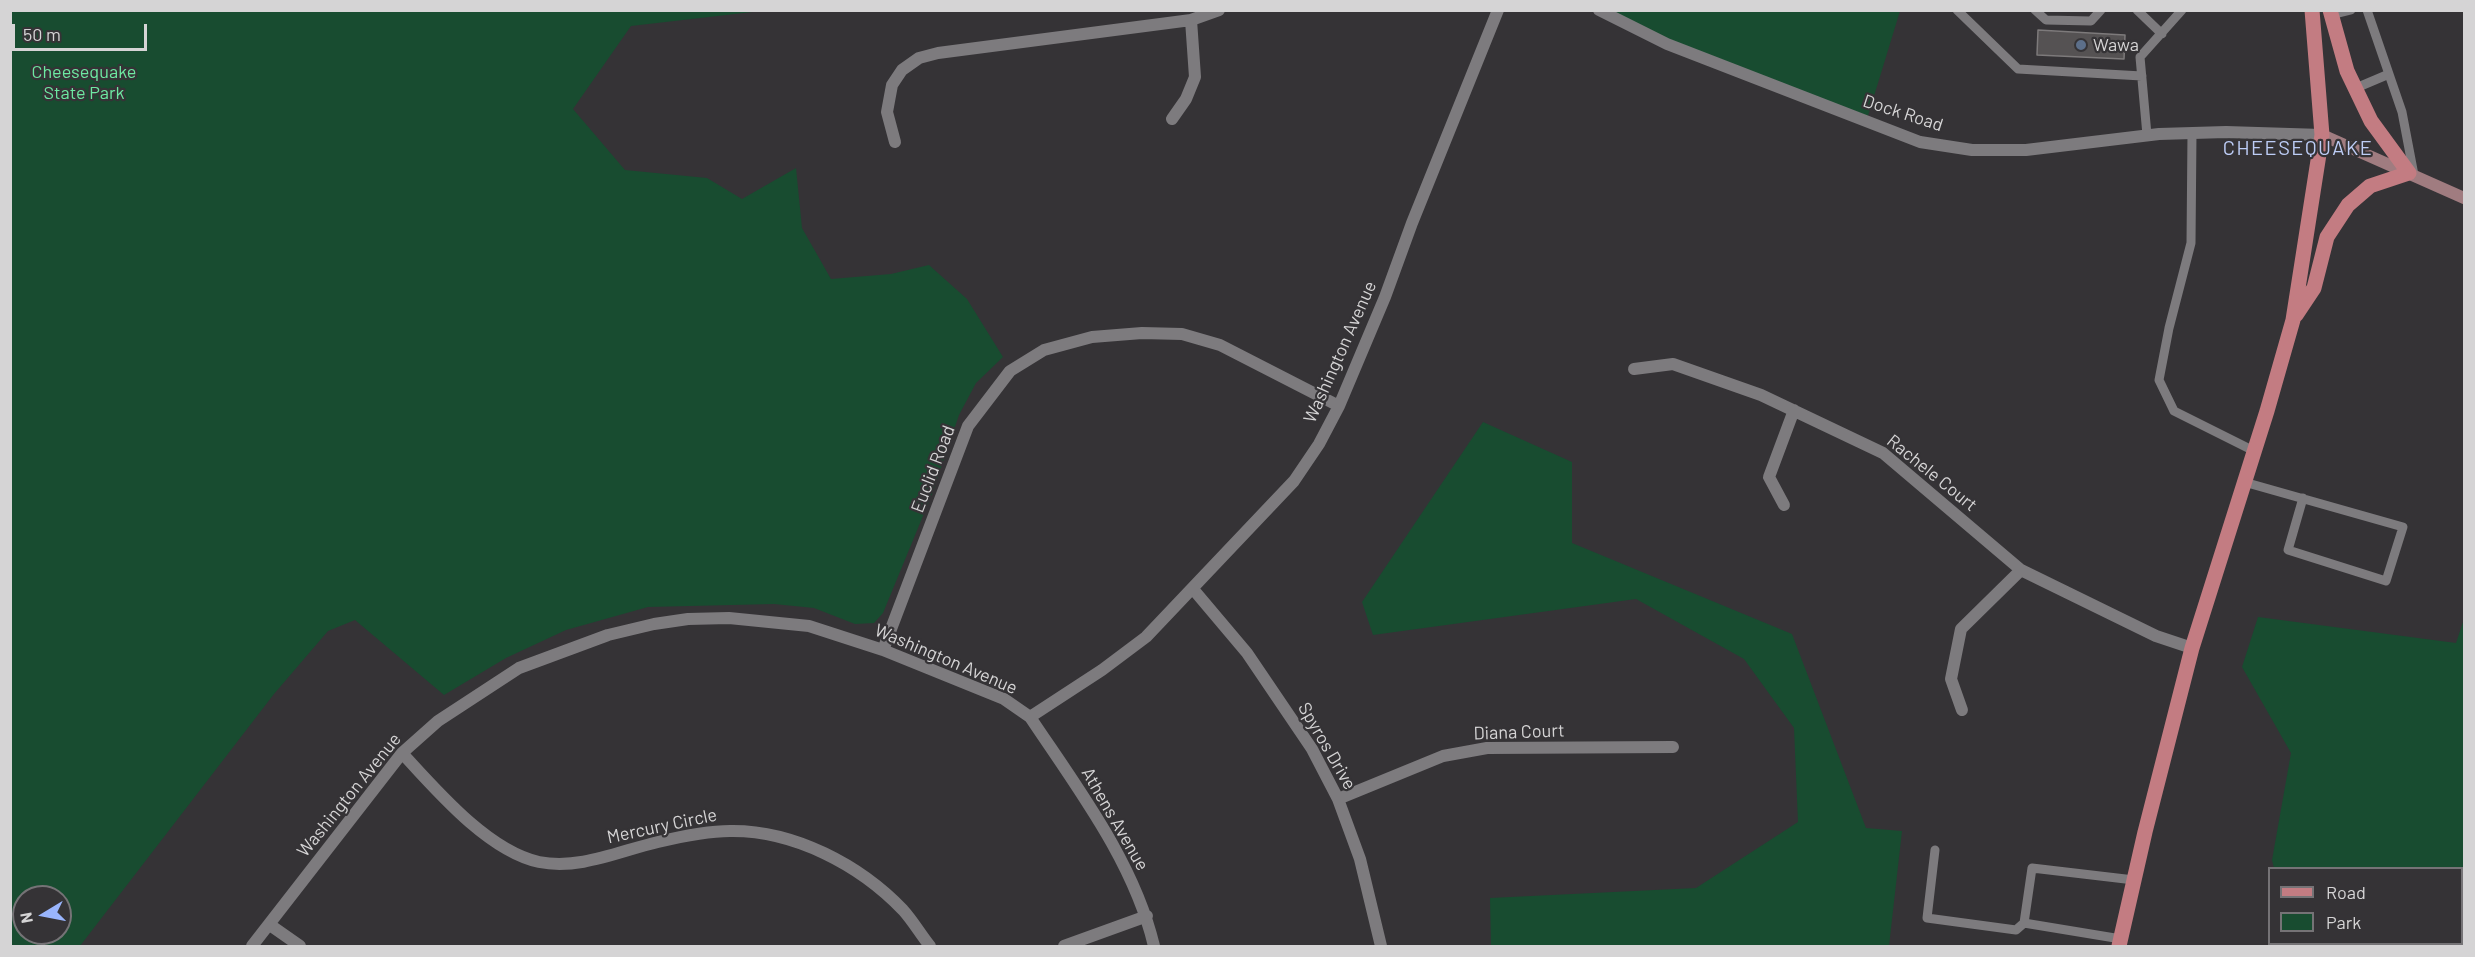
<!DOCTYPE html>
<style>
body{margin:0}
#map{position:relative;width:2475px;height:957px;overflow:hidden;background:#353336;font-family:Barlow,sans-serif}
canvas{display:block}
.frame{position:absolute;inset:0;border:12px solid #d5d4d5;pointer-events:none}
.legend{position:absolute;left:2268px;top:867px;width:195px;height:78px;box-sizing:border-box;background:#353336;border:2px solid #757376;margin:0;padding:8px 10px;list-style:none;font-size:18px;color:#d5d4d5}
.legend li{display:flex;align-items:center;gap:12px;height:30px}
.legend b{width:30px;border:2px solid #757376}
.north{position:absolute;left:12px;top:885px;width:60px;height:60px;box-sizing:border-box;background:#353336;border:2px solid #757376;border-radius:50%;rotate:260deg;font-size:16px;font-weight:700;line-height:24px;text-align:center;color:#d5d4d5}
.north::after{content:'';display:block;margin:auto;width:21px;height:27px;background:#99b5fd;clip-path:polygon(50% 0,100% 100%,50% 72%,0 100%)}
.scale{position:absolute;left:12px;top:24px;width:135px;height:27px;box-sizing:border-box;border:3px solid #d5d4d5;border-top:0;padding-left:8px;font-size:18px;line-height:21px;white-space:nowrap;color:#d5d4d5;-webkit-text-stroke:4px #353336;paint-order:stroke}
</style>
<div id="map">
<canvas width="2475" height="957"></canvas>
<div class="frame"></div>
<ul class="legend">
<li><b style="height:8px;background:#c37c82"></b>Road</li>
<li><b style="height:16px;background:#184c30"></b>Park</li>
</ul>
<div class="north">N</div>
<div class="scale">50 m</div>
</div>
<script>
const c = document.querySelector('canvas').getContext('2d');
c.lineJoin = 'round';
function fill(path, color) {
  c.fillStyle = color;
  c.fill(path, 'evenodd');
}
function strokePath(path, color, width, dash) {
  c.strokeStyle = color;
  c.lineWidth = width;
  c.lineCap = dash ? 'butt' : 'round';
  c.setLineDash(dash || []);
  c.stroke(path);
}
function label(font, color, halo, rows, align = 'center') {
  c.font = font + ' Barlow,sans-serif';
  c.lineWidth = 4.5;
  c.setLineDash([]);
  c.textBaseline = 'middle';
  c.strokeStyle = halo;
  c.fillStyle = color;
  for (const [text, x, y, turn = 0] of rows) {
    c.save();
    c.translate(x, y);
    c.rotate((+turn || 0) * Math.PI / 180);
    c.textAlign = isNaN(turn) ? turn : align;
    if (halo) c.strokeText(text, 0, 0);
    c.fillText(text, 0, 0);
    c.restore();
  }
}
fill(new Path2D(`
 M10,11h751l-130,15 -58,83 52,61 82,8 35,21 54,-31 6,60 29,51 60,-5 38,-9 38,34 36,58 -27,26 -17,32 -27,79 -49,119 -9,10 -19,1 -41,-16 -40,-4 -126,3 -82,23 -60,28 -62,37 -89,-75 -27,11 -54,63 -194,252h-69zM24,897h36v36h-36z
 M1598,11h302l-33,108z
 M1483,422l89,40v81l220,91 74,194 36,3 -13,115h-398l-1,-48 206,-10 102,-66 -4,-94 -50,-69 -108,-60 -263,36 -11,-33z
 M2258,617l198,26 8,-24v327h-162l-2,-1 162,-1v-76h-188l-2,-8 19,-107 -49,-86z`), '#184c30');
const building = new Path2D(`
 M2038,30l87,5 -1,24 -87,-4z`);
fill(building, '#555253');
strokePath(building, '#7d7a7b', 1.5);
strokePath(new Path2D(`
 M1957,10l61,59 124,7
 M2035,10l11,10 45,1 10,-11
 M2137,10l25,24
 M2367,10l35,102 12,63
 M2331,15l20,-5
 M2356,88l33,-14
 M2192,133l-1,110 -22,85 -10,52 15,31 80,40
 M2147,135l-7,-78 42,-47
 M2244,482l159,45 -17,54 -98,-31 15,-52
 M1935,850l-8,68 89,12 8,-7
 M2121,939l-97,-16 8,-55 102,12`), '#7d7b7e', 9);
strokePath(new Path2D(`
 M1599,10l68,34 253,98 52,8h54l133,-16 67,-2 96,3
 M1172,119l14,-20 9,-22 -4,-57
 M895,142l-8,-30 5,-27 10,-15 17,-12 19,-5 253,-33 28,-10
 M1634,369l39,-5 88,31 122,58 138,117 135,66 36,12
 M1784,505l-15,-28 25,-67
 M1193,589l54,64 65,96 26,50 22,60 21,87
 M883,650l85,-224 42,-55 34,-21 48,-13 50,-4 40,1 38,11 119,61
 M1962,710l-11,-31 10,-50 60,-59
 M1030,717c48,72 104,145 124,229
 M402,753c34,37 86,98 137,109 41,8 80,-11 119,-20 21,-5 51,-11 72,-11 64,-1 130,34 173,79 10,11 18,25 27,36
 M1338,799l105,-43 44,-8 186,-1
 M270,925l30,21
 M252,946l150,-193 36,-32 81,-53 89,-33 46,-11 34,-5 41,-1 80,8 74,24 121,49 26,18 72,-47 44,-33 148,-156 25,-37 20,-38 46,-109 27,-74 86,-213
 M1064,946l83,-30`), '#7d7b7e', 12);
strokePath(new Path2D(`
 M2322,135l142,63`), '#a07c80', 12);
strokePath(new Path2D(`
 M2296,315l18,-27 13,-51 21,-32 22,-19 39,-13 -38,-52 -24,-50 -17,-61
 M2119,946l26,-114 47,-184 75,-237 26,-91 29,-185 -10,-125`), '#c37c82', 15);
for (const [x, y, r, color] of [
 [2081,45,6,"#5c6f8a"]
]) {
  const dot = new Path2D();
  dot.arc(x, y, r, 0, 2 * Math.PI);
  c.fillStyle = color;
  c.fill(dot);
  strokePath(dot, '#353336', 2);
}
label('18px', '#d5d4d5', '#353336', [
 ["Wawa",2093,45]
], 'left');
label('18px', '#6de9a2', '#353336', [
 ["Cheesequake",84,72],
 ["State Park",84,93]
]);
label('18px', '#d5d4d5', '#353336', [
 ["Dock Road",1903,113,18],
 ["Washington Avenue",1340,352,-66],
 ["Euclid Road",933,469,-69],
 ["Rachele Court",1932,473,39],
 ["Washington Avenue",946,659,23],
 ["Diana Court",1519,732,-2],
 ["Spyros Drive",1327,746,60],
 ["Washington Avenue",349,795,-51],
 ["Athens Avenue",1115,819,60],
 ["Mercury Circle",662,826,-12]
]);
c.letterSpacing = '1.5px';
label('20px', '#bdcdf6', '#353336', [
 ["CHEESEQUAKE",2298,148]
]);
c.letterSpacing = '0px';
</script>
